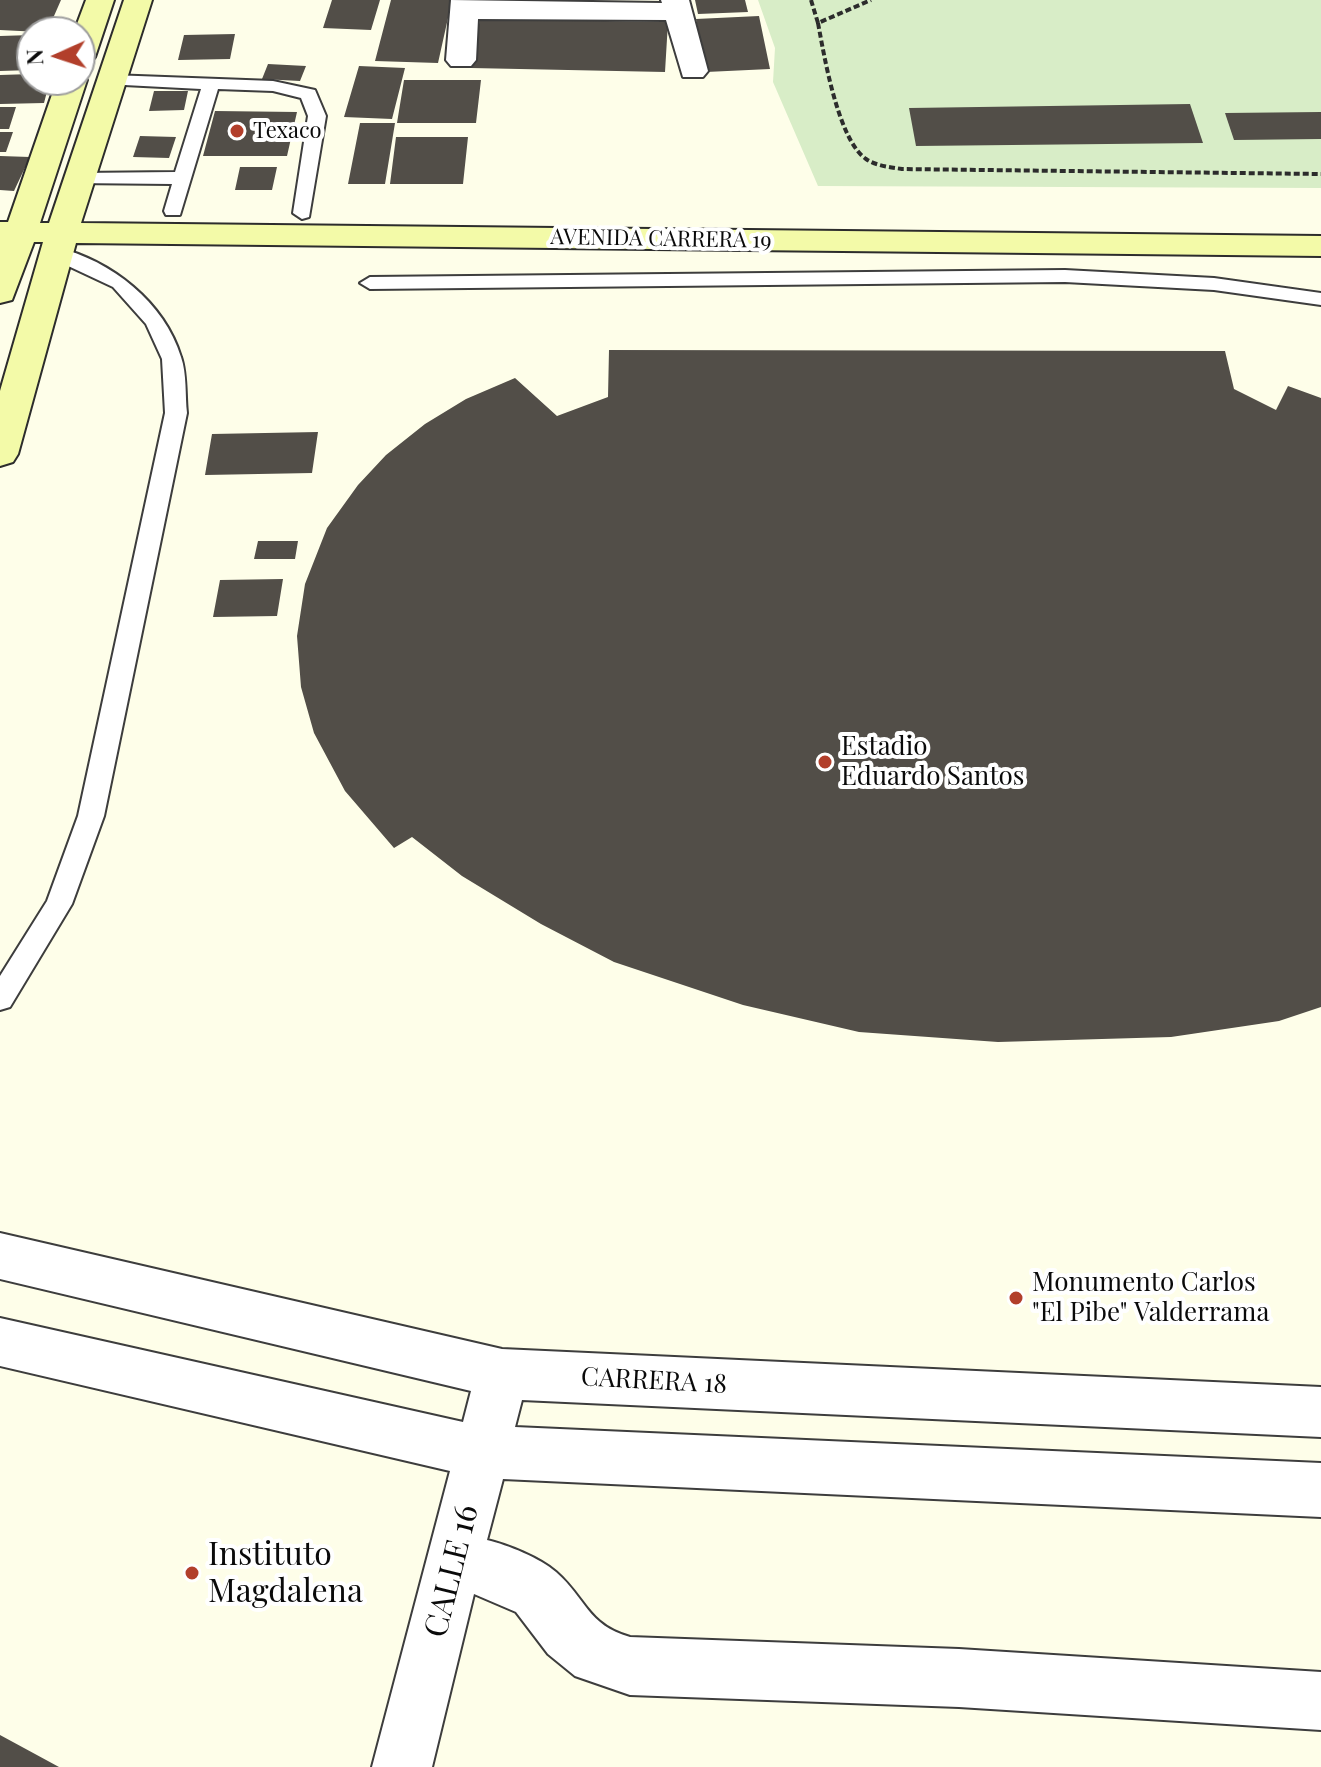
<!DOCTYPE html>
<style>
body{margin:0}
#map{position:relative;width:1321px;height:1767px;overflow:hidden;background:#fefee9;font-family:"Playfair Display",serif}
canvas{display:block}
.north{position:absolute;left:16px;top:16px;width:80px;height:80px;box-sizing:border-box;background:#fff;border:2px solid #9d9d9d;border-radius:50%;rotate:267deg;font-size:22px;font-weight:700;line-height:32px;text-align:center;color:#0a0a0a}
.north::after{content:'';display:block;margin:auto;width:28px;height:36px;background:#b23f2b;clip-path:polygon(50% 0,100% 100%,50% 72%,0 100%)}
</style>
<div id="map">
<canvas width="1321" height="1767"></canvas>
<div class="north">N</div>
</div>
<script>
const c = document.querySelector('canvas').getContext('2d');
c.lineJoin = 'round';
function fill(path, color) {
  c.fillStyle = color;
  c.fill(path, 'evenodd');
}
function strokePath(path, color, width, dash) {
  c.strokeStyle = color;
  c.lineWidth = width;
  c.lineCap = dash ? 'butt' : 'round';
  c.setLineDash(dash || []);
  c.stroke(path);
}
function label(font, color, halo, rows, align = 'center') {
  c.font = font + ' "Playfair Display",serif';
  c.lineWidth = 8;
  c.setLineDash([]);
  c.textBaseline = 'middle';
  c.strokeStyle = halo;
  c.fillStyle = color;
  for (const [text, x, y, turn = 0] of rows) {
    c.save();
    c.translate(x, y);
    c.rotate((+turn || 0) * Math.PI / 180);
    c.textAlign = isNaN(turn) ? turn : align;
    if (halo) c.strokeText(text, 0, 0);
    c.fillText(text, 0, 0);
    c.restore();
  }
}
fill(new Path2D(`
 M758,0h563v188l-503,-2 -45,-104 2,-34z`), '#d8edc7');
fill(new Path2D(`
 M0,0h61l-14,32h-7l-40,-2z
 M332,0h48l-9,30 -48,-2z
 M391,0h61l-14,63 -63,-2z
 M695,0h50l3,12 -50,2z
 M759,16l11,53 -64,3 -10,-53z
 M480,19l188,3 -3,50 -194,-4z
 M235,34l-5,25 -52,1 6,-25z
 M32,35v35l-32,1v-35z
 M268,64l38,2 -6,15 -38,-2z
 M359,66l46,2 -13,51 -48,-2z
 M32,74v6h18l-6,23 -44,1v-29z
 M404,80h77l-5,43h-79z
 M154,91h34l-4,19 -35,1z
 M1190,104l13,39 -287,3 -7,-38z
 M0,107h16l-7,22h-9z
 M215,111l82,1 -10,44h-84z
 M1321,112v27l-87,1 -9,-27z
 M360,123h35l-10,61h-37z
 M0,132h13l-7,20h-6z
 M140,136l36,1 -7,21 -36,-1z
 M396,137h72l-5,47h-73z
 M0,156l30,1 -16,34 -14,-1z
 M240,167h37l-5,23h-37z
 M609,350l616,1 9,38 42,21 12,-24 33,12v609l-42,14 -108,16 -173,5 -139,-10 -116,-27 -129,-43 -73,-38 -79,-48 -50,-39 -18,11 -49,-57 -31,-58 -13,-46 -4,-51 8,-52 22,-56 31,-43 28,-30 39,-31 41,-25 49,-21 42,38 51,-19z
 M318,432l-6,41 -107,2 7,-41z
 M258,541h40l-3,18h-41z
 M283,579l-6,37 -64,1 7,-37z
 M0,1735l59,32h-59z`), '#524e48');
const lane = new Path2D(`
 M111,75l162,6 42,9 11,26 -17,101 -7,2 -9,-6 15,-97 -7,-18 -28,-7 -55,-2 -38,126h-14l-2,-4 8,-27 -100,-1 -2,-4 9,-6 96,-1 26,-83 -96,-5v-8z
 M56,247c56,14 108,55 125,110 6,17 4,39 6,56l-83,403 -32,88 -62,103 -10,3v-34l47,-75 31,-85 87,-403 -3,-54 -16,-35 -33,-37 -64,-30 -3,-4 3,-4z
 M1065,270l149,8 107,15v12l-107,-15 -149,-8 -695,7 -10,-6 10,-6z`);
const street = new Path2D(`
 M451,0l211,3 -1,-3h28l19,71 -5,6h-20l-17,-57 -188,-1 -2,41 -5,6h-20l-5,-6z
 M0,1233l502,116 819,38v50l-799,-37 -7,27 806,36v54l-818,-38 -16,61c21,5 53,18 69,32 30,26 31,53 74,65l329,12 362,23v58l-362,-23 -329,-12 -55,-19 -27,-22 -32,-42 -42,-18 -42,173h-60l78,-296 -450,-105v-48l463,104 8,-31 -471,-112z`);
const secondary = new Path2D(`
 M86,0h28l-19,57 -5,6 -10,3v-34h-6z
 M124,0h28l-71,223 1240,13v20l-1245,-13 -58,211 -5,8 -13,4v-75l43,-149h-9l-22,58 -12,3v-81h8l49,-142h23v-7l7,7 -47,143h9z`);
strokePath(lane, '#3d3d3d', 4);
strokePath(street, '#3d3d3d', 4);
strokePath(secondary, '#2c2c2c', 4);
strokePath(new Path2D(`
 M811,0l7,23 53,-23
 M818,23c6,32 20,117 48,136 10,7 24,8 36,10l419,5`), '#2c2c2c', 4, [6, 3]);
fill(lane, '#fff');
fill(street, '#fff');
fill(secondary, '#f3faa8');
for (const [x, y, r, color] of [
 [237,131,8,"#b23f2b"],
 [825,762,8,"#b23f2b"],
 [1016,1298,8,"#b23f2b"],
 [192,1573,8,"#b23f2b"]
]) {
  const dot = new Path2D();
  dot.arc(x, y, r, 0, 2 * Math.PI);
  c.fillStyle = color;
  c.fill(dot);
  strokePath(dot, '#fff', 3);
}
label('22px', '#0a0a0a', '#fff', [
 ["Texaco",253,131]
], 'left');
label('22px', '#0a0a0a', '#fff', [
 ["AVENIDA CARRERA 19",661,239,1]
]);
label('26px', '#0a0a0a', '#fff', [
 ["Estadio",841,747],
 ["Eduardo Santos",841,777],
 ["Monumento Carlos",1032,1283],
 ["\"El Pibe\" Valderrama",1032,1313]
], 'left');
label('26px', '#0a0a0a', '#fff', [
 ["CARRERA 18",654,1381,3]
]);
label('32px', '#0a0a0a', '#fff', [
 ["Instituto",208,1555],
 ["Magdalena",208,1592]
], 'left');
label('32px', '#0a0a0a', '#fff', [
 ["CALLE 16",452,1571,-76]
]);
</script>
